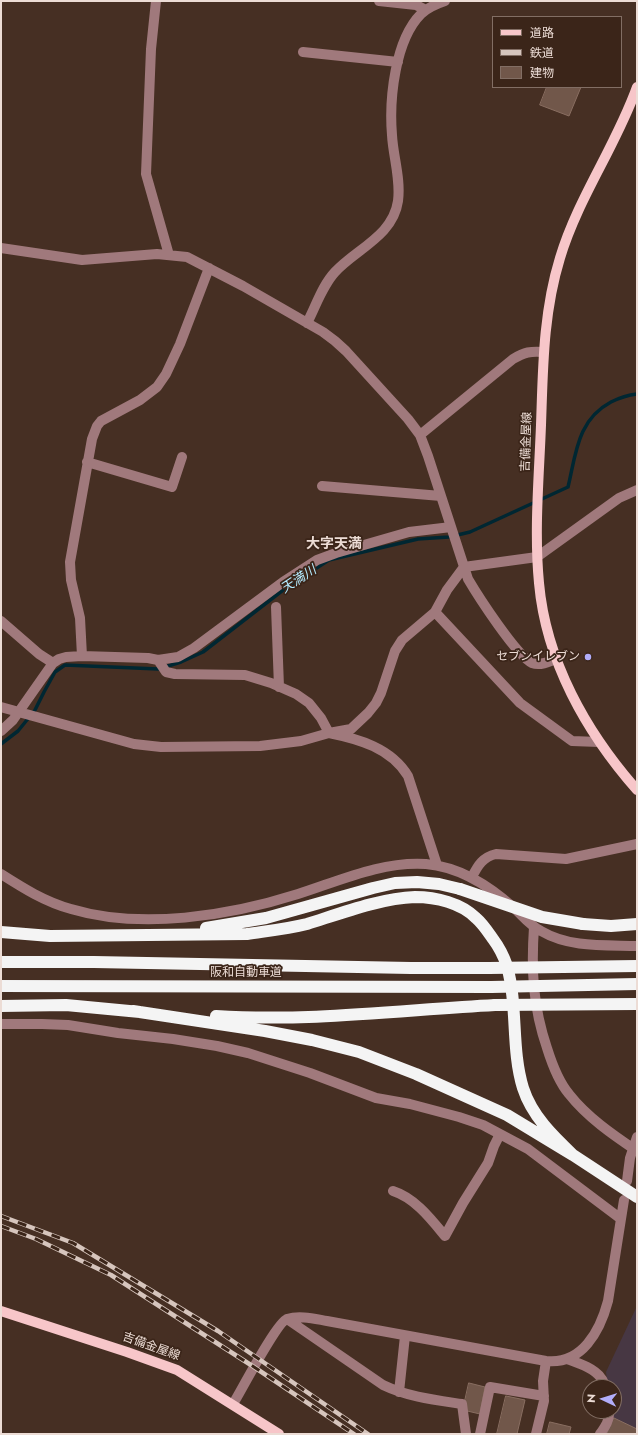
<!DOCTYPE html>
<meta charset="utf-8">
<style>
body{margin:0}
#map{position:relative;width:638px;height:1435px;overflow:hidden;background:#462f23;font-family:Jost,"Noto Sans JP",sans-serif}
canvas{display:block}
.frame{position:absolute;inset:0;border:2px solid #ecdcd5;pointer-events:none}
.legend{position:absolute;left:492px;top:16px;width:130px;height:72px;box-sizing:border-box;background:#3b2519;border:1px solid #826e64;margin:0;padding:5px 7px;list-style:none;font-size:12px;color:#ecdcd5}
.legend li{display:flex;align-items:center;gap:8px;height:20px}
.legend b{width:20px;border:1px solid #826e64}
.north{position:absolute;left:582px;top:1379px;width:40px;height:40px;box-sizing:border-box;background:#3b2519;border:1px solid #826e64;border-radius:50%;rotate:274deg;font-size:11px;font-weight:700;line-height:16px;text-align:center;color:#ecdcd5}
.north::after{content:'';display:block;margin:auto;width:14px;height:18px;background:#b2adf9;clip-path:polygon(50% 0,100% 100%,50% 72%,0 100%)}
</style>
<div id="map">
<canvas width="638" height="1435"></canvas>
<div class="frame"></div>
<ul class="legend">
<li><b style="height:5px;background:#f7c6c9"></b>道路</li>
<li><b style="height:5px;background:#d6c5bd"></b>鉄道</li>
<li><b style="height:11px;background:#71574a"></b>建物</li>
</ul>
<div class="north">N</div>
</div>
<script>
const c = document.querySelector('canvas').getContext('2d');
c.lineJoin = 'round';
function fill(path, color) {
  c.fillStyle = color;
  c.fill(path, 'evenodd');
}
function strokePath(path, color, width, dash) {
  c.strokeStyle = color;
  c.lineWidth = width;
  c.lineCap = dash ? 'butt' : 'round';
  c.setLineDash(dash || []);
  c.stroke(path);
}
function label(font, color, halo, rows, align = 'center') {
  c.font = font + ' Jost,"Noto Sans JP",sans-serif';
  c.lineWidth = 3.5;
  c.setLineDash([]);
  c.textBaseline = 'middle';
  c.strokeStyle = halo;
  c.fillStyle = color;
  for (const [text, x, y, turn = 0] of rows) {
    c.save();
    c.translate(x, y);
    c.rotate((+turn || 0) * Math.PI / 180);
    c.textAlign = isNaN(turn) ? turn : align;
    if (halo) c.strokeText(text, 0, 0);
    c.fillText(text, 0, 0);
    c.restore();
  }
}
fill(new Path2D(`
 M637,1306v128h-34l11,-23v-24h-6l-2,-15z`), '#473743');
strokePath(new Path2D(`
 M1,744l17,-13 17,-21 9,-18 11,-20 10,-7 93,4 23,-7 22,-10 84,-65 42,-27 89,-21 31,-2 21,-5 98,-45c8,-33 9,-67 43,-85 8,-4 17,-7 26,-8`), '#002732', 3.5);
const building = new Path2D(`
 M547,87h34l-12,29 -29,-11z
 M469,1383l16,4 -5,27 -17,-4z
 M506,1396l19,4 -8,34h-20z
 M614,1418l23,11v5h-30z
 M550,1422l21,5 -2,7h-22z`);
fill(building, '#71574a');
strokePath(building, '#896e61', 1);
strokePath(new Path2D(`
 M156,1l-5,48 -5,125 23,81
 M379,1l37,4 10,5
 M303,52l95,10
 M1,248l81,12 75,-6 30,3 56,29 80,46 12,9 11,10 62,68 12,16 8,21 40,123c10,17 48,76 64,84 8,3 17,-1 24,-4
 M307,323c9,-17 15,-37 28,-51 21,-23 58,-36 63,-71 3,-22 -5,-45 -6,-66 -3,-36 3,-95 29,-121 7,-7 15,-10 24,-13
 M420,435l93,-76c12,-7 17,-8 31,-7
 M87,462l85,25 10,-30
 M322,486l119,10
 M276,607l3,80
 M435,612l85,91 52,38 27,1
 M1,621l38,33 14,9 6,-4 7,-2 16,-1 66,2 10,2 8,12 9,2 70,1 26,8 25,11 13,9 12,15 8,15c30,6 62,15 79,43l29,89
 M82,656l-2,-38 -9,-38 -1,-18 22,-123 5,-13 4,-5 39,-21 17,-13 9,-13 14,-30 29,-76
 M158,660l20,-3 16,-9 89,-66 34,-22 19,-7 73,-21 42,-5
 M1,707l133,37 27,3 99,-1 41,-5 28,-8 22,-4 17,-16 8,-10 5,-10 14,-42 7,-11 33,-28 12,-22 17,-23 73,-10 82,-59 18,-8
 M1,731l12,-11 40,-57
 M1,874c22,14 44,28 70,35 70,21 158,7 227,-15 41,-13 84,-33 128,-30 34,3 62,21 87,43 9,8 16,18 28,24 29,17 63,14 96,15
 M472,877c6,-12 11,-20 24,-23l70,5 71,-15
 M534,927c-3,43 -1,80 13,121 5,16 11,33 22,46 18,23 44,41 68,57
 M1,1024h41l26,1 50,8 55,6 44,7 31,7 62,20 66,25 34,6 49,13 24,8 45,24 93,70
 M627,1181l3,-23 7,-21
 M393,1191c22,7 38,28 52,45l18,-33 25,-40 6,-17 6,-12
 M287,1319l96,66c25,12 52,15 79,19l4,30
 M567,1359c11,4 27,9 34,19 2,2 3,6 3,9
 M399,1392l6,-56
 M233,1404c8,-13 44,-82 54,-85 13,-4 28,0 40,2l219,40c36,4 54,-30 62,-60l16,-101
 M480,1434l10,-47 54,9
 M536,1434l8,-33 -1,-20 3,-20
 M600,1434c5,-7 10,-14 9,-23`), '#a0797c', 10);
strokePath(new Path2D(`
 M637,87c-21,59 -59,111 -77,171 -17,55 -17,111 -19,167 -2,53 -7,106 -2,158 7,78 47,149 98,207
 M1,1311l126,41 50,18 102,64`), '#f7c6c9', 10);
strokePath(new Path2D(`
 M583,924l28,2 26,-2
 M206,928l60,-10 107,-30 22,-5 22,-1 22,2 21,5
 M1,932l49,4 197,-2c20,-3 40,-5 60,-10 32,-10 74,-26 108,-27 21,0 46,6 61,21 7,6 12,14 17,21 6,8 11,18 14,27 11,40 4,83 16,122 9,28 30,48 50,67
 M1,962h93l317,6h78
 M1,986l490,1
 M1,1006l65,-1 74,7
 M133,1011l132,20 47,9 47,12 57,22 91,41 66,40 64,42
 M216,1016c93,6 186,-6 279,-11`), '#f4f4f4', 12);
const rail = new Path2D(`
 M1,1216l72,27 145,88 150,103
 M1,1226l35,13 75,36 143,92 100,67`);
strokePath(rail, '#d6c5bd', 4.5);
strokePath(rail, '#3b2519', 3, [9]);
strokePath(new Path2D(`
 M460,889l82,28 41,7
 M489,968l148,-2
 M491,987l146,-3
 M495,1005l142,-1`), '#f4f4f4', 12);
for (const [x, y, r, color] of [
 [588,657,4,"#b2adf9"]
]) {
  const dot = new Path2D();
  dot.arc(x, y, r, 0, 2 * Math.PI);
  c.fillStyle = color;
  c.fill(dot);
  strokePath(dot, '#3b2519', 1.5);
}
label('12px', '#ecdcd5', '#3b2519', [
 ["吉備金屋線",527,442,-88],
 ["阪和自動車道",246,973],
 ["吉備金屋線",151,1347,20]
]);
label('12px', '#ecdcd5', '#3b2519', [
 ["セブンイレブン",580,657]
], 'right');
label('italic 13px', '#b4ebff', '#3b2519', [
 ["天満川",299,580,-33]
]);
label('bold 14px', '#ecdcd5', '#3b2519', [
 ["大字天満",334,545]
]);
</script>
